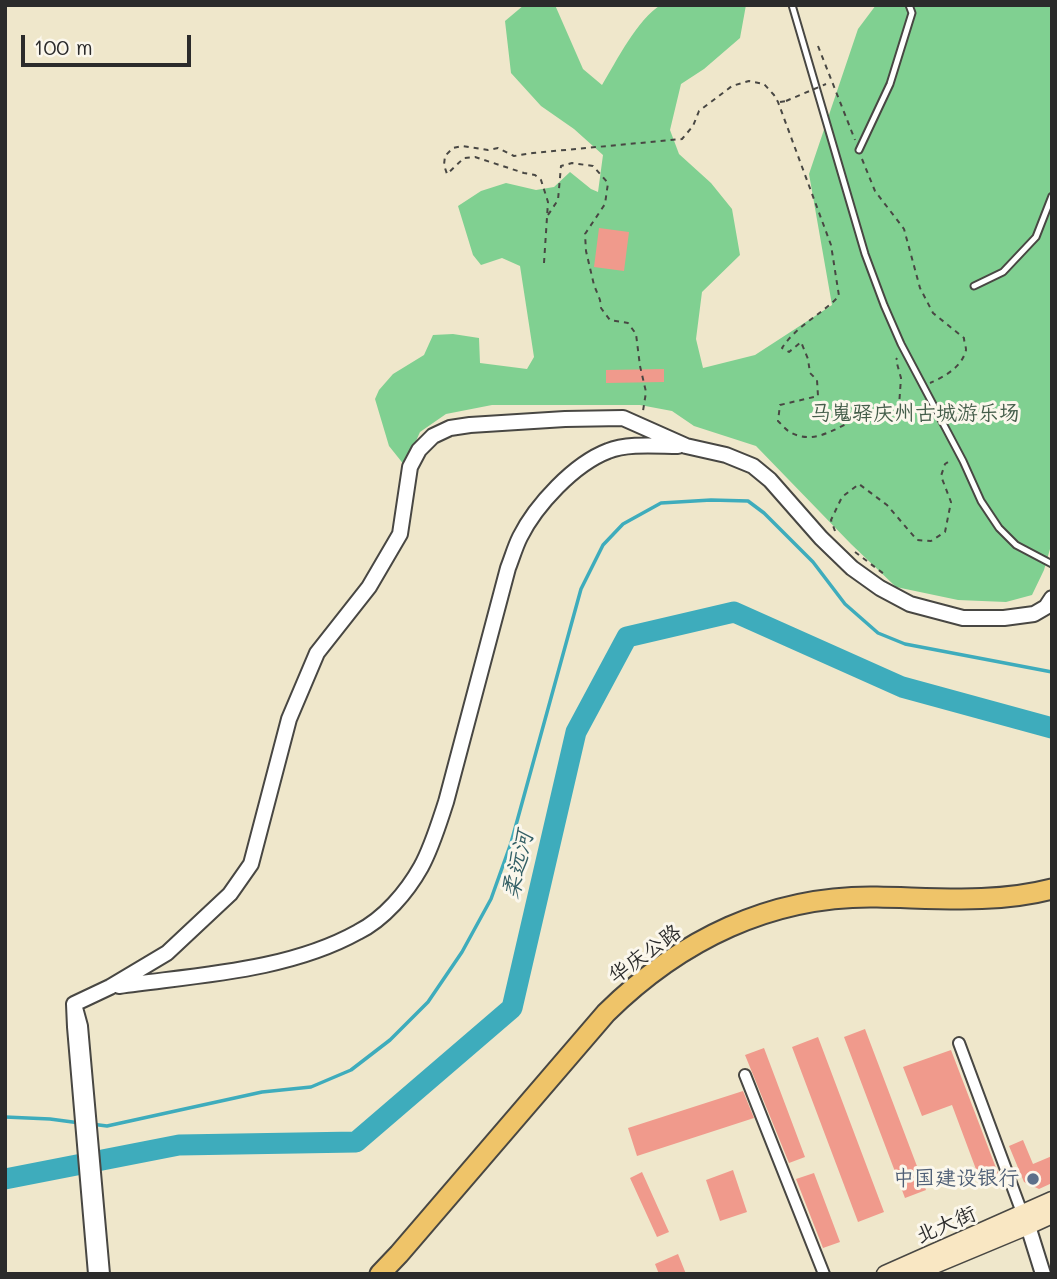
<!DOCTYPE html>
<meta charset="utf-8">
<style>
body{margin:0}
#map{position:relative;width:1057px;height:1279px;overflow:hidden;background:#efe7cb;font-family:Mali,sans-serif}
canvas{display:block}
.frame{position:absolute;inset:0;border:7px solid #2b2b2b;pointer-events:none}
.scale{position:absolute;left:21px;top:35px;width:170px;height:32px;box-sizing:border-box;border:4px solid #2b2b2b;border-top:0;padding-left:9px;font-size:21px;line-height:24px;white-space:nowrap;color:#2b2b2b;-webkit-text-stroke:5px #fbf7ec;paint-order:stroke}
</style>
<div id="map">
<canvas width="1057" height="1279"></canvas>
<div class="frame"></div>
<div class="scale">100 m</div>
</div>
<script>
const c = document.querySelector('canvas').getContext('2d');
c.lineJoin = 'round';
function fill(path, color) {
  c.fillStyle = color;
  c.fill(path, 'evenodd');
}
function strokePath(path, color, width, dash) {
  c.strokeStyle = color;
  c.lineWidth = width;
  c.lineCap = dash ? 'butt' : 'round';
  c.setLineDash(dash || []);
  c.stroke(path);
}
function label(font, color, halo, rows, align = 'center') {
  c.font = font + ' Mali,"LXGW WenKai TC",sans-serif';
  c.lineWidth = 6;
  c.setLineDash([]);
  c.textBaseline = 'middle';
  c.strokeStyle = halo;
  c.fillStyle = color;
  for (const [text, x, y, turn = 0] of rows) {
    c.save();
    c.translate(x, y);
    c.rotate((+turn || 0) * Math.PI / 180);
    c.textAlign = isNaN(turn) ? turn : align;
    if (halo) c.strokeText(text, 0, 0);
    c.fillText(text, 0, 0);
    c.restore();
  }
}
fill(new Path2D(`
 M524,5h31l28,64 19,16c14,-23 36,-67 59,-80h85l-6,33 -36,31 -23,15 -11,46 9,24 32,29 21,26 8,46 -38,37 -6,47 7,29 52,-13 77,-50 -23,-131 49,-145 18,-24h176v537l-8,28 -12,25 -26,7 -48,-2 -62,-13 -45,-43 -95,-98 -62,-20 -22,-15 -32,-6h-148l-46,9 -26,18 -15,34 -16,-20 -14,-47 4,-9 14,-16 31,-19 9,-20 20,-1 26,4 1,25 47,6 7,-12 -14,-91 -18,-8 -21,7 -8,-10 -15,-49 23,-15 25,-8 30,7 18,-3 16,-15 21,17 7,3 5,-37 -29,-26 -33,-23 -30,-33 -6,-52z`), '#80d091');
strokePath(new Path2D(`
 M5,1117l45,2 30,4
 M91,1124l16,2 155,-34 49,-5 40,-17 39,-30 38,-38 34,-50 29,-53 20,-56 70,-254 22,-44 20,-21 38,-21 50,-3 37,1 16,12 49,49 32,42 33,29 27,11 147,28`), '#3eacbc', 3.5);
strokePath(new Path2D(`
 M5,1179l174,-34 177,-3 156,-134 64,-276 51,-95 107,-25 168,75 150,41`), '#3eacbc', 21);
fill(new Path2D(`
 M599,228l30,4 -5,39 -30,-4z
 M664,369v13l-58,1v-13z
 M865,1029l61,161 -21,8 -61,-161z
 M818,1037l66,175 -26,10 -66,-175z
 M764,1048l41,109 -16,6 -44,-108z
 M951,1050l50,131 -18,7 -31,-83 -30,11 -19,-49z
 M743,1091l11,27 -117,38 -9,-28z
 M1023,1140l10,24 19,-8v27l-13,6 -15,-7 -15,-36z
 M733,1170l14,42 -27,9 -14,-41z
 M642,1172l27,60 -12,5 -27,-59z
 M814,1173l26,69 -17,6 -27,-69z
 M678,1254l8,20h-27l-4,-10z`), '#f09a8c');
const service = new Path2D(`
 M792,5l73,249 19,51 17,39 62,117 18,40 18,27 17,17 36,19
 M859,150l31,-66 22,-71 -3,-8
 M974,286l29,-14 33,-35 16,-41`);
const minor = new Path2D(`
 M959,1043l65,175
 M745,1075l79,199`);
const tertiary = new Path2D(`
 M119,986c78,-11 169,-15 239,-54 26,-13 49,-40 63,-65 11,-20 18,-44 25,-65l62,-234c4,-10 7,-21 12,-31 16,-32 54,-73 88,-86 19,-8 50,-5 70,-5
 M74,1004l36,-17 57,-34 63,-59 21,-30 38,-145 28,-66 52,-66 31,-53 10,-67 9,-17 14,-14 17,-8 20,-3 95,-6 58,-1 63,28 40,9 27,11 17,14 51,58 31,30 28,20 30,16 53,14h41l30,-4 12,-7 6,-9
 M1028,1226l15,48
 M96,1274l-21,-247 -1,-23 6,22 22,248`);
const secondary = new Path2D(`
 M885,1274l167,-74
 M913,1274l115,-48 24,-11`);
const trunk = new Path2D(`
 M380,1274l19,-20 207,-241c74,-73 165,-118 271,-116 59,1 117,7 175,-8`);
strokePath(service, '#484743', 9);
strokePath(minor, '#484743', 14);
strokePath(tertiary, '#484743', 18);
strokePath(secondary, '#484743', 19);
strokePath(trunk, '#484743', 23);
strokePath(new Path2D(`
 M818,46l37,94
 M780,102l6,-1
 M862,159l13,32 29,38 16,59 13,25 31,25c0,4 2,8 2,12 -4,17 -22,27 -36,33
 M548,215l10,-15 3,-34 11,-3 21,3 15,17 -3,21 -20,30 1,17 8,34 6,15 1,8 9,12 18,3 8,11 4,32 6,26 -3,19
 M544,263l4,-61 -7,-22 -6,-5 -11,-2 -49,-16 -11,1 -17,16 -3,-9 1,-9 8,-8 9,-2 26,4 10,-2 16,8 19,-3 149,-14 11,-13 6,-15 33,-25 17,-5 15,3 10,11 4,7 53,143 8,51c-18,19 -43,30 -57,52l7,4 12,-10 7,17 2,14 7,7 1,16 -38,9 -2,16c4,4 8,9 12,11 27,16 52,-10 77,-17 12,-4 20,-3 32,-9l2,-28 -5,-18 1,-2
 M835,531l-4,-11 11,-23 17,-13 28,21 30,35 14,1 14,-9 6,-30 -10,-26 4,-12 6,-4
 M855,552l29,22`), '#484743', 2, [5, 5]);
strokePath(service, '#fff', 5);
strokePath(minor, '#fff', 10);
strokePath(tertiary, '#fff', 14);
strokePath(secondary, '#f9e7c3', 16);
strokePath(trunk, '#efc469', 19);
strokePath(new Path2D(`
 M786,101l40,-17`), '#484743', 2, [5, 5]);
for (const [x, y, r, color] of [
 [1033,1179,7,"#5c6f8a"]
]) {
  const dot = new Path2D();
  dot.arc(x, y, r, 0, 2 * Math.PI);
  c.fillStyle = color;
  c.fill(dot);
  strokePath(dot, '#fbf7ec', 2.5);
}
label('21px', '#445d4a', '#fbf7ec', [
 ["马嵬驿庆州古城游乐场",915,414]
]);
label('21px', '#2b2b2b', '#fbf7ec', [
 ["华庆公路",645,954,-36],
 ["北大街",946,1225,-23]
]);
label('21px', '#4e5e75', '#fbf7ec', [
 ["中国建设银行",1019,1179]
], 'right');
label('italic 23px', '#335f65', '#fbf7ec', [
 ["柔远河",518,865,-77]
]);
</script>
